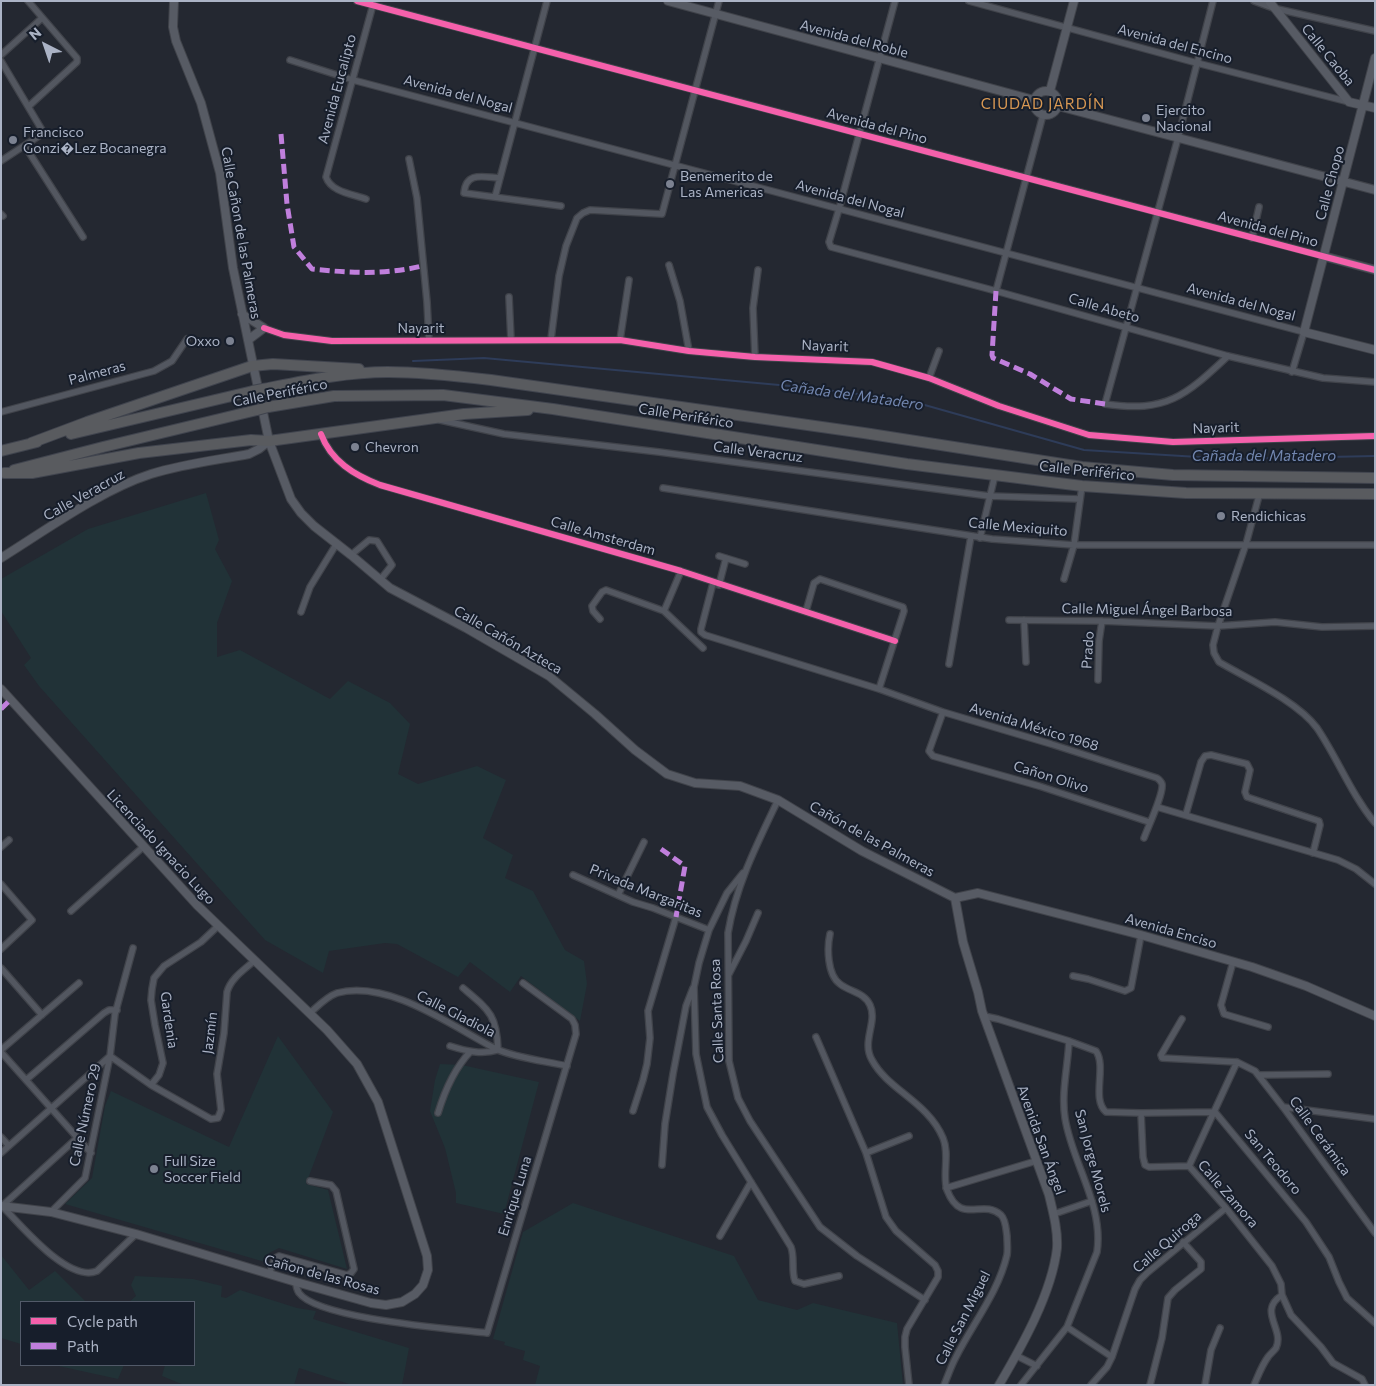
<!DOCTYPE html>
<meta charset="utf-8">
<style>
body{margin:0}
#map{position:relative;width:1376px;height:1386px;overflow:hidden;background:#242831;font-family:Commissioner,sans-serif}
canvas{display:block}
.frame{position:absolute;inset:0;border:2px solid #abb3c5;pointer-events:none}
.legend{position:absolute;left:20px;top:1301px;width:175px;height:65px;box-sizing:border-box;background:#171e2b;border:1px solid #525a69;margin:0;padding:6px 9px;list-style:none;font-size:15px;color:#abb3c5}
.legend li{display:flex;align-items:center;gap:10px;height:25px}
.legend b{width:25px;border:1px solid #525a69}
.north{position:absolute;left:20px;top:20px;width:50px;height:50px;-webkit-text-stroke:4px #171e2b;paint-order:stroke;rotate:319deg;font-size:14px;font-weight:700;line-height:20px;text-align:center;color:#abb3c5}
.north::after{content:'';display:block;margin:auto;width:18px;height:22px;background:#abb3c5;clip-path:polygon(50% 0,100% 100%,50% 72%,0 100%)}
</style>
<div id="map">
<canvas width="1376" height="1386"></canvas>
<div class="frame"></div>
<ul class="legend">
<li><b style="height:6px;background:#f560ab"></b>Cycle path</li>
<li><b style="height:6px;background:#c07fdc"></b>Path</li>
</ul>
<div class="north">N</div>
</div>
<script>
const c = document.querySelector('canvas').getContext('2d');
c.lineJoin = 'round';
function fill(path, color) {
  c.fillStyle = color;
  c.fill(path, 'evenodd');
}
function strokePath(path, color, width, dash) {
  c.strokeStyle = color;
  c.lineWidth = width;
  c.lineCap = dash ? 'butt' : 'round';
  c.setLineDash(dash || []);
  c.stroke(path);
}
function label(font, color, halo, rows, align = 'center') {
  c.font = font + ' Commissioner,sans-serif';
  c.lineWidth = 4;
  c.setLineDash([]);
  c.textBaseline = 'middle';
  c.strokeStyle = halo;
  c.fillStyle = color;
  for (const [text, x, y, turn = 0] of rows) {
    c.save();
    c.translate(x, y);
    c.rotate((+turn || 0) * Math.PI / 180);
    c.textAlign = isNaN(turn) ? turn : align;
    if (halo) c.strokeText(text, 0, 0);
    c.fillText(text, 0, 0);
    c.restore();
  }
}
fill(new Path2D(`
 M206,493l13,47 -4,9 17,32 -15,42v34l23,-7 90,49 18,-18 42,22 20,21 -12,50 20,10 59,-18 29,14 -23,58 30,17 -8,23 28,13 32,59 19,11 3,23 -7,37 -59,-45 -11,16 -40,-30 -12,15 -61,-33 -12,-1 -56,8 -6,22 -58,-33 -226,-254 -15,-21 7,-7 -30,-47v-32l87,-50z
 M278,1036l55,76 -27,72 22,6 19,79 -68,-21 -10,5 -4,9 -200,-58 27,-26 13,-72 6,-15 118,56z
 M440,1064l22,1 77,17 -35,132 -48,-11v-10l-11,-45 -15,-37 5,-31z
 M573,1203l161,53 24,44 39,10 16,-7 84,20 6,62h-368l5,-19 -17,-6 2,-9 -21,-6 1,-3 -12,-3 30,-107z
 M1,1255l28,35 26,-19 31,31h-65v42l-20,-6z
 M135,1276l58,3 29,7 -1,11 5,1 14,-8 57,18 19,3 -3,8 96,29 -7,37h-50l-53,-17 -5,17h-110l-22,-9 3,-11h29v-63h-65l7,-6 -5,-11z
 M54,1365h70l-6,14z`), '#213237');
strokePath(new Path2D(`
 M413,361l71,-3 317,29 106,13 177,50 147,9 144,-3`), '#2e3c59', 2);
const street = new Path2D(`
 M28,1l49,57v4l-48,44
 M357,1l966,255
 M895,1l-56,208 -10,33 2,5 165,44 232,65 95,22 52,4
 M969,1l228,62 152,39
 M1213,1l-35,137 -73,266c62,9 80,-8 123,-48
 M1254,1l19,7 102,23
 M1,55l41,-37
 M290,60l63,20 951,252 -12,40
 M1,61l41,69v4l-41,27
 M25,146l58,91
 M409,159l8,39 10,104 2,38
 M500,178c-17,-1 -34,-7 -36,15l97,13
 M495,197l52,-196
 M366,199c-14,-5 -35,-7 -40,-22l48,-176
 M1,214l2,2
 M1252,238l7,-31
 M669,265l11,36 9,50
 M996,291l47,-176
 M509,297l2,43
 M264,328l20,7 48,6 288,-1 69,11 66,6 117,5 57,16 70,28 90,29 84,7 202,-6
 M551,339l8,-63 7,-30 11,-28 6,-5 7,-3 72,4 57,-213
 M620,340l9,-60
 M755,357l-2,-49 5,-38
 M929,378l10,-27
 M1,412l153,-41 18,-10 15,-22
 M440,420l64,14 155,18 330,44 91,3
 M321,434c10,27 33,41 59,51l301,86 214,70
 M663,488l329,51 82,6h301
 M1260,492l-14,52 -28,82 -5,19 1,8 5,9c29,17 78,39 98,66 21,31 34,66 58,95
 M980,538l15,-63
 M351,555l18,-15 8,1 15,24 -12,15
 M719,556l26,8
 M1064,579l10,-34 8,-59
 M713,583l-12,46v3l4,3 174,54 64,23 108,32 106,34c3,2 4,3 5,6 2,9 -14,43 -18,54
 M719,585l7,-27
 M664,611l17,-40
 M806,611l8,-28 6,-4 83,28 1,4 -25,78
 M301,612l9,-25 27,-44
 M600,619l-7,-8 -1,-5 10,-14 4,-2 58,21 39,37
 M1009,620l93,1 116,5 57,-4 47,5 53,-1
 M1024,620l2,42
 M949,664l22,-128
 M1098,680l1,-39 3,-20
 M943,712l-14,39 4,5 106,30 110,36
 M778,800c-21,44 -42,85 -50,133l1,128 9,37 12,23 70,106 37,29 68,44
 M1157,807l181,53 18,9 19,15
 M1186,814l15,-52 4,-6 6,-1 36,9 3,6 -5,22 2,5 72,24 1,4 -7,28
 M1,847l8,-7
 M743,873l-16,20 -18,37 -10,33 -5,24 2,67 11,53 15,28 69,112c4,11 0,23 4,34l9,3 35,-8
 M573,875l60,27 20,6 56,22
 M1,884l31,36 -31,29
 M618,895l26,-53
 M71,911l72,-64
 M830,934c-3,13 -3,41 10,50 10,8 24,8 30,21 8,17 -9,36 2,55 16,30 56,42 71,78 7,16 -1,37 4,52 14,36 35,8 54,25 5,5 5,15 6,21 0,6 1,13 0,19 -9,38 -34,68 -51,102 -5,9 -8,19 -12,28
 M1233,962l-12,43 3,9 44,13
 M1,968l41,47
 M729,974l17,-33 12,-28
 M1073,976l15,3 37,12 6,-3 10,-53
 M310,1013c8,-7 16,-16 27,-20 52,-14 116,34 159,56 20,9 49,12 71,17
 M984,1016l14,3 71,22 27,10c11,16 -5,48 10,61l35,1 74,-1 91,110 23,35 10,25 8,16 28,25
 M1182,1019l-21,36 1,3 75,4 18,9 28,36 92,126
 M816,1037l50,116 20,64 10,14 39,34 3,6v6l-31,52 -2,8v10l4,38
 M450,1046c16,5 32,9 48,4 -1,-35 -9,-40 -35,-62
 M1,1050l78,-67
 M1,1052l90,101
 M1260,1075l68,-1
 M26,1080l78,-67 5,-3h8
 M151,1085l8,-10 4,-12 -8,-38 -4,-25 1,-11 2,-11 10,-12 37,-24 17,-16
 M1283,1107l92,12
 M633,1111l10,-31 4,-16 3,-26 -2,-27 28,-94
 M438,1113c7,-23 16,-44 32,-61
 M1141,1113l2,44 2,8 4,2 40,-1 37,42 46,58 9,18 1,11 9,20 30,32 12,16 29,16 3,6
 M1,1137l8,9
 M77,1138l-75,68c20,20 66,77 95,65l39,-37
 M1,1153l109,-97 41,29 60,34 7,-1 3,-8 -4,-36 7,-41 3,-41c4,-14 17,-22 27,-31
 M866,1153l43,-17
 M662,1165l3,-41 8,-50 13,-68 7,-18
 M1189,1166l48,-104
 M946,1188l90,-27
 M51,1212l34,-34 25,-122 5,-42 18,-66
 M1054,1214l38,-13
 M720,1236l31,-54
 M269,1274l6,-16 4,-2 68,19 4,-2 3,-4 -18,-78 -5,-6 -21,-4
 M296,1282c0,4 1,8 3,11 19,26 154,36 188,40l89,-299 -1,-9 -3,-6 -49,-36
 M1067,1327l45,30
 M1017,1356l20,10
 M1021,1385l46,-58 30,-75c7,-47 -25,-89 -32,-134 -4,-25 3,-53 4,-77
 M1091,1385l16,-18 5,-10 23,-68 5,-9 7,-7 79,-65
 M1150,1385l12,-47 6,-40 7,-8 26,-21v-7l-18,-20
 M1205,1385l6,-35 9,-22
 M1254,1385c4,-9 8,-20 14,-28 2,-3 6,-6 8,-9 9,-19 -19,-37 6,-53`);
const secondary = new Path2D(`
 M174,1l-1,26 3,14 25,62 19,70 13,95 36,173 22,58 10,14 13,13 37,29 39,33 76,40 83,48 46,38 40,36 32,24 28,9 45,3 38,14 84,51 93,47
 M668,1l366,99
 M1269,1l80,101 26,6
 M1375,58l-71,274 71,18
 M1034 103a12 12 0 1 1 24 0a12 12 0 1 1-24 0Z
 M1050,91l24,-90
 M1058,106l317,84
 M1323,256l52,14
 M242,314l22,14 -16,12
 M1,558c45,-28 100,-68 150,-84 32,-10 66,-14 98,-20l10,-5 10,-8
 M1,689l196,216 130,125 30,34 21,38 49,154 1,14 -5,15 -8,9 -13,8 -16,3 -15,-2 -75,-21 -160,-48 -85,-22 -50,-6
 M955,898l8,44 15,50 4,19 67,184c4,17 9,35 8,53 -5,45 -35,98 -58,137
 M955,898l23,-5 163,42 111,32 54,19 69,30`);
const highway = new Path2D(`
 M263,389c41,-8 83,-17 125,-17 34,0 69,4 103,8l373,53 218,34 91,8 202,3
 M268,407l66,-11 109,-1 110,14 354,55 175,22 104,7 189,1
 M71,434l182,-43
 M31,443l56,-21 165,-56 21,-2 86,5
 M1,451l36,-9
 M14,470l89,-23 154,-37
 M4,473h28l107,-20 112,-13 18,1 195,-27 64,-4`);
strokePath(street, '#40434a', 8);
strokePath(secondary, '#40434a', 10);
strokePath(highway, '#40444e', 12);
strokePath(street, '#535760', 5.5);
strokePath(secondary, '#575b64', 8);
strokePath(highway, '#595b5f', 10);
const highwayBridge = new Path2D(`
 M253,391l10,-2
 M257,410l11,-3`);
strokePath(highwayBridge, '#40444e', 12, []);
strokePath(highwayBridge, '#595b5f', 10);
strokePath(new Path2D(`
 M281,134l6,70 7,43 18,22c37,4 74,6 110,-3
 M996,291l-4,64 1,3 37,16 41,25 34,5
 M1,709l9,-9
 M661,849l24,17 -9,51`), '#c07fdc', 5, [10, 5]);
strokePath(new Path2D(`
 M357,1l1018,269
 M264,328l20,7 48,6 288,-1 69,11 66,6 117,5 57,16 70,28 90,29 84,7 202,-6
 M321,434c10,27 33,41 59,51l301,86 214,70`), '#f560ab', 6);
for (const [x, y, r, color] of [
 [1146,118,5,"#7c8291"],
 [13,140,5,"#7c8291"],
 [670,184,5,"#7c8291"],
 [230,341,5,"#7c8291"],
 [355,447,5,"#7c8291"],
 [1221,516,5,"#7c8291"],
 [154,1169,5,"#7c8291"]
]) {
  const dot = new Path2D();
  dot.arc(x, y, r, 0, 2 * Math.PI);
  c.fillStyle = color;
  c.fill(dot);
  strokePath(dot, '#171e2b', 2);
}
label('14px', '#abb3c5', '#171e2b', [
 ["Avenida del Roble",854,39,15],
 ["Avenida del Encino",1175,44,15],
 ["Calle Caoba",1328,55,51],
 ["Avenida Eucalipto",337,89,-75],
 ["Avenida del Nogal",458,94,15],
 ["Avenida del Pino",877,126,15],
 ["Calle Chopo",1330,183,-75],
 ["Avenida del Nogal",850,199,15],
 ["Avenida del Pino",1268,229,15],
 ["Calle Cañon de las Palmeras",241,233,80],
 ["Avenida del Nogal",1241,302,15],
 ["Calle Abeto",1104,308,16],
 ["Nayarit",421,328],
 ["Nayarit",825,346,2],
 ["Palmeras",97,373,-15],
 ["Calle Periférico",280,393,-11],
 ["Calle Periférico",686,416,9],
 ["Nayarit",1216,428,-2],
 ["Calle Veracruz",758,452,7],
 ["Calle Periférico",1087,471,6],
 ["Calle Veracruz",84,495,-29],
 ["Calle Mexiquito",1018,527,5],
 ["Calle Amsterdam",603,536,16],
 ["Calle Miguel Ángel Barbosa",1147,610,1],
 ["Calle Cañón Azteca",508,640,30],
 ["Prado",1088,650,-86],
 ["Avenida México 1968",1034,727,17],
 ["Cañon Olivo",1051,777,17],
 ["Cañón de las Palmeras",872,839,29],
 ["Licenciado Ignacio Lugo",161,847,47],
 ["Privada Margaritas",646,891,22],
 ["Avenida Enciso",1171,931,16],
 ["Calle Santa Rosa",717,1011,-92],
 ["Calle Gladiola",456,1014,27],
 ["Gardenia",169,1020,82],
 ["Jazmín",210,1033,-83],
 ["Calle Número 29",85,1115,-78],
 ["Calle Cerámica",1320,1136,54],
 ["Avenida San Ángel",1041,1140,70],
 ["San Jorge Morels",1093,1161,75],
 ["San Teodoro",1273,1162,50],
 ["Calle Zamora",1228,1194,49],
 ["Enrique Luna",515,1196,-73],
 ["Calle Quiroga",1167,1242,-41],
 ["Cañon de las Rosas",322,1275,15],
 ["Calle San Miguel",963,1318,-63]
]);
label('14px', '#abb3c5', '#171e2b', [
 ["Ejercito",1156,110],
 ["Nacional",1156,126],
 ["Francisco",23,132],
 ["Gonzi�Lez Bocanegra",23,148],
 ["Benemerito de",680,176],
 ["Las Americas",680,192],
 ["Oxxo",220,341,"right"],
 ["Chevron",365,447],
 ["Rendichicas",1231,516],
 ["Full Size",164,1161],
 ["Soccer Field",164,1177]
], 'left');
c.letterSpacing = '1px';
label('15px', '#d89853', '#171e2b', [
 ["CIUDAD JARDÍN",1043,104]
]);
c.letterSpacing = '0px';
label('italic 15px', '#7286af', '#171e2b', [
 ["Cañada del Matadero",852,395,8],
 ["Cañada del Matadero",1264,456]
]);
</script>
